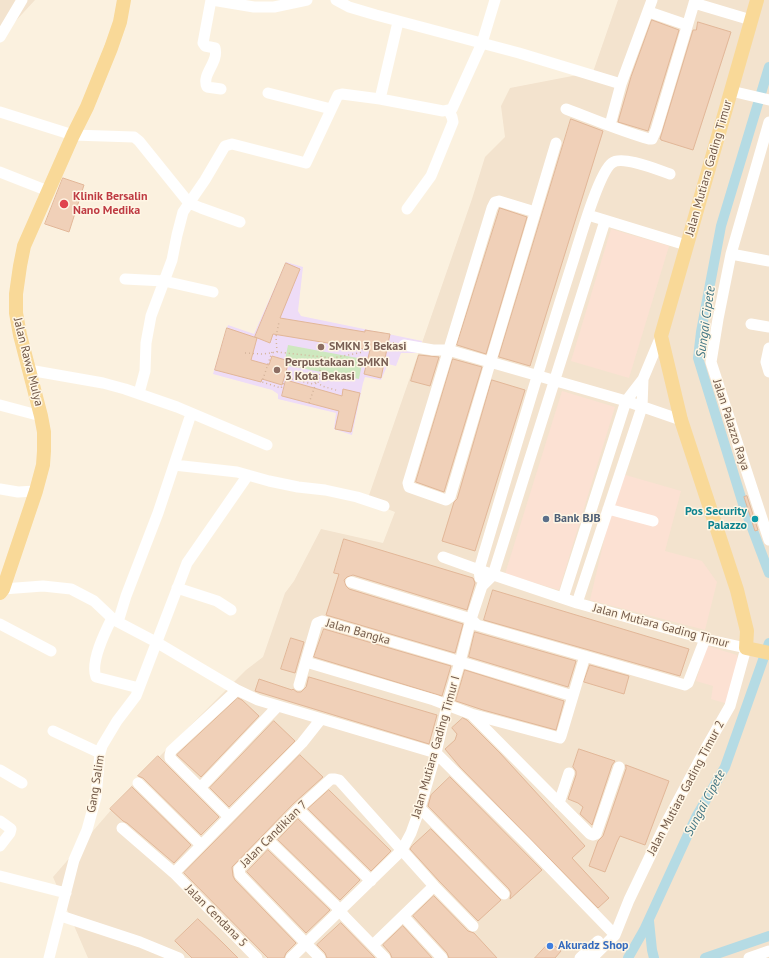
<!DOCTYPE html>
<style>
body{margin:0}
canvas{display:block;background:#fbf1df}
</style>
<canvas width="769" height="958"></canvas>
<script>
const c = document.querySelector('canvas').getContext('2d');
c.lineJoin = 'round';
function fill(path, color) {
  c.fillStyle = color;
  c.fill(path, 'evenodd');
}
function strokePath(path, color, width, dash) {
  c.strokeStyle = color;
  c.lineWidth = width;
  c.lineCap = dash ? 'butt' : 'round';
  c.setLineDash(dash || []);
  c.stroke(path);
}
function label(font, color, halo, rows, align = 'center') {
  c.font = font + ' "PT Sans",sans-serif';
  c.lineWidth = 3;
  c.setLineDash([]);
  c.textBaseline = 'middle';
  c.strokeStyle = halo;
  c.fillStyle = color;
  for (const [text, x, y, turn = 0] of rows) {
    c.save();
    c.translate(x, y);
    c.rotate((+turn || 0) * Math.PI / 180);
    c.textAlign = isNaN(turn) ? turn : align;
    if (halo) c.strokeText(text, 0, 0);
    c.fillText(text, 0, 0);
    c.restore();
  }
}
fill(new Path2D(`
 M0,0h35l-35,38z
 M618,0h151v958h-681l-35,-81 91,-105 102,-102 17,-13 22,-64 9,-12 27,-52 62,14 12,-31 -28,-11 105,-302 13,-42 20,-20 -4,-31 9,-18 83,-16z`), '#f3e3ce');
fill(new Path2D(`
 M611,229l58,17 -40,132 -58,-17z
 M562,391l53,16 -56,183 -54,-16z
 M622,474l59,17 -16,60 37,10 15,21 -12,48 -115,-30 24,-102z
 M707,646l30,9 1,5 -10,44 -17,-5 2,-13 -17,-5z`), '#fce1d3');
fill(new Path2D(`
 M286,262l17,5 -5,44 3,5 121,25 -3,12h-18l-5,13 -8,-2 -7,16 -16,-3 -2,6 -11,52 -18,-6 2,-16 -58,-14v-5l-6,-4 -59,-16 15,-49 26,9z`), '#eedcf7');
fill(new Path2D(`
 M288,345l75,14 -4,20 -75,-14z`), '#cee8bf');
strokePath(new Path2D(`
 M769,67l-48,159 -20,106 -3,26 45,146 26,69
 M649,921l3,29 2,8
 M628,958l16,-28 52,-113 29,-50 44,-124
 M705,958l64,-22`), '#b5dbe4', 10);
const building = new Path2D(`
 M652,20l27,10 -31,101 -30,-9 13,-45z
 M698,22l33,10 -38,118 -32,-10v-1h-1l33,-109h3z
 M571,119l32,12 -73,235 -31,-9z
 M63,178l21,7 -15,47 -24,-8z
 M500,208l27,9 -41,137 -29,-9z
 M286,263l14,6 -20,49 85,14v-2l25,4 -9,44 -17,-4 6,-24 -97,-16 -3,9 -15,-6z
 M227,328l30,10 -6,22 18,5 3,-9 17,5 -7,24 -20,-6 -1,3 -46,-12z
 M419,355l20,2 -9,29 -19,-5z
 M453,359l29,8 -38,125 -28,-10z
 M286,380l56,16 1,-7 17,4 -9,39 -16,-3 4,-18 -57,-15z
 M492,380l33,10 -50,161 -33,-10 12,-39 3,-3z
 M747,496l11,34 -3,1 -11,-34z
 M344,539l129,39 2,5 -8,27 -114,-35 -6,2 -3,3 2,6 3,3 114,35 -8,29 -129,-38 13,-41 -5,-1z
 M493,590l196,59 -9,27 -196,-56z
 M324,629l127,37 -9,30 -128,-39z
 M475,632l101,29 -8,26 -99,-30z
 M291,638l13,4 -9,31 -14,-4z
 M590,665l39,11 -5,18 -40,-12z
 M465,670l99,31 -8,29 -73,-20 -27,-9z
 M309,677l128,38 -8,29 -174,-53 4,-12 33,11 1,-1 4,3h4l5,-5z
 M238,698l4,2 17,16 -58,61 -24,-22z
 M463,718l4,2 33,33 85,93 -13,12 37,40 -11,10 -138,-141 -15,-18 10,-9 2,-6 -5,-6z
 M274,721l21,20 -66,66 -19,-19z
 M579,749l36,12 -3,4 -20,60 -12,-11 3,-7 -5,-4 -10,-4 8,-24v-4l-3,-4z
 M300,755l23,22 -30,27 -61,63 1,9 2,4 61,63 -10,10 -2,5h-16l-84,-85z
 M158,756l61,61 -18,18 -58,-57 -5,-2z
 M626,765l43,16 -24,64 -25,-9 -3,6 -12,30 -16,-6 9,-25 5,-5 23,-67z
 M450,777l92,93 -32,29 1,-6 -2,-4 -81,-83 3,-11z
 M132,787l59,58 -17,18 -47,-40 -4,-2 -13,-12z
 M329,790l62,61 -20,20 -63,-62z
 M298,819l62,61 -20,20 -62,-60z
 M431,829l70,71 -23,21 -39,-40 -29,-32 2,-3z
 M268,850l62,60 -24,23 -59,-61z
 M434,896l34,35 6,2 23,25h-48l-2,-5 -34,-37z
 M198,919l25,24 15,15h-46l-17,-17z
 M341,923l34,35h-48l-2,-5 -8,-8z
 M403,926l29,32h-40l-2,-5 -7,-8z
 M550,942l11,9 -6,7h-20z`);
fill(building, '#f0d0b8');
strokePath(building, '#e2b798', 1);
strokePath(new Path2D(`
 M389,342l5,1
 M272,352l-10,30 19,6 6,-10 26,6 4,-3
 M277,352l-1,-15 3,-15
 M245,353l18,1 14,-2 55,6 27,-5 3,-1 3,-6
 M322,358l-4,25 4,3 17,5
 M309,403l7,-20`), '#d4b49b', 1.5, [1, 3]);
strokePath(new Path2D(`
 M211,0l-8,43 2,3 10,2c4,15 -14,26 -8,39l14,2
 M212,0l42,7h20l33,-7
 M336,0l13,7 27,8 143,38 102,31
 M694,3l57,17
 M649,12l38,13
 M0,37l22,-37
 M731,91l38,9
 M268,93l63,16
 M380,99l63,12 9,-2 30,-66 13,-43
 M566,109c27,10 54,22 83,30h3l4,-9 39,-130
 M0,112l73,23 61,2 5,4 50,62 12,5 39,14
 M769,122l-38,132 -13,65 -7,43 58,178
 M610,125l11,-41 31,-84
 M0,172l48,19
 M407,209l24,-33 22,-54 -1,-5 -3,-6
 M535,212l-36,-11 -4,1 -3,6 -84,275 1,4 37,13 4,-3 106,-354
 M588,215l98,30
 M731,254l38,7
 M125,279l39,2 49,11
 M751,324l18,3
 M404,345l29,5h15l178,51 55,19
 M769,348l-3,14 3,10
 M29,370l74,13 22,6 52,18 90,38
 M139,393l6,-22 1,-28 5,-27 21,-56 5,-25 6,-23 22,-32 20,-34 7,-2 74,19 32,-68 4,-1 38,5 18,-77
 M0,405l41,11
 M174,465l63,7 32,9 29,6 27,3 32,7 27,9
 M0,489l18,3 18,-1
 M608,509l45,12
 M443,557l36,13 98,33 128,36 41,9 -16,58 -24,42 -40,75 -37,77 -14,35 -23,23
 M480,578l-1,-8c31,-104 62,-209 95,-312 6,-19 25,-86 38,-95 10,-8 46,7 58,11
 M351,582l120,37 6,6 208,60 3,-2 17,-44
 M177,588l40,13 14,9
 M3,589l40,-3 28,3 23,12 18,17 6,4 38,20 81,48 21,10 178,53 90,90 89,92
 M563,598l63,-197 17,-22 18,-43
 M577,603l65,-196 1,-28
 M112,618c-7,14 -22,44 -16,59l43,11
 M118,622l8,-26 32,-83 33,-99
 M0,624l51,27
 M306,662l128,38 37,14 89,24 1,-2 24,-80
 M299,685l18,-62 5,-2 129,38 122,37
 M471,714l119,120 3,1 3,-1 23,-67
 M53,731l47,22
 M0,770l22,13
 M138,783l63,62
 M200,788l77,-81
 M559,803l10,-30
 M420,808l84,86
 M298,809l73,72
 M229,817l-59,-59v-3l1,-4 66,-61
 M0,821l11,8 -1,4 -10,13
 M122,828l52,45 83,85
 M268,840l67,65 10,12 40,41
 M174,873l128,-130 19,-24
 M0,876l66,17
 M61,916l79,26 39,16
 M403,916l39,42
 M373,945l61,-59
 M49,958l25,-98 13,-30 9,-33 4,-44 2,-7 15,-25 19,-25 51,-133 61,-88
 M291,958l111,-108 9,-17 9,-25 16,-55 11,-48 13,-43 11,-43 11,-33 11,-11 112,-354
 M320,958l-80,-83 -1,-6 59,-60 33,-30h4l4,1 95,106 39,40
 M580,958l18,-17
 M749,958l20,-7`), '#fff', 11);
strokePath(new Path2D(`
 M757,0l-96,336 20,84 56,170 10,41 -1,17 23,5
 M0,593l3,-4 33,-98 7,-26 1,-14v-19l-3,-16 -21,-81 -4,-22v-19l4,-28 4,-20 49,-111 14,-28 24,-59 9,-26 4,-22`), '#f9d998', 14);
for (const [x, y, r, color] of [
 [64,204,5,"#e0444e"],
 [321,347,4,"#8d6e63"],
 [277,370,4,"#8d6e63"],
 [546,519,4,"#5c6f8a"],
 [755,519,4,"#0f9aa8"],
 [550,946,4,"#3f7fe0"]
]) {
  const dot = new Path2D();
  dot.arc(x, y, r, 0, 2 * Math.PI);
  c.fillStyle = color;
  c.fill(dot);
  strokePath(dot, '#fff6e5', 1.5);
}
label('12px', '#715848', '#fff6e5', [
 ["Jalan Mutiara Gading Timur",709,168,-74],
 ["Jalan Rawa Mulya",28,362,76],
 ["Jalan Palazzo Raya",731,425,72],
 ["Jalan Mutiara Gading Timur",661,626,15],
 ["Jalan Bangka",358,632,16],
 ["Jalan Mutiara Gading Timur I",436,747,-74],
 ["Gang Salim",96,784,-81],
 ["Jalan Mutiara Gading Timur 2",686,788,-62],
 ["Jalan Candikian 7",274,834,-45],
 ["Jalan Cendana 5",216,916,45]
]);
label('bold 12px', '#be3a42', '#fff6e5', [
 ["Klinik Bersalin",73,197],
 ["Nano Medika",73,211]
], 'left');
label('bold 12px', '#785e54', '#fff6e5', [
 ["SMKN 3 Bekasi",329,347],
 ["Perpustakaan SMKN",285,363],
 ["3 Kota Bekasi",285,377]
], 'left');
label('bold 12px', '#0d838f', '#fff6e5', [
 ["Pos Security",747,512],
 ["Palazzo",747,526]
], 'right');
label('bold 12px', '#4e5e75', '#fff6e5', [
 ["Bank BJB",554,519]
], 'left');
label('bold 12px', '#366cbe', '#fff6e5', [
 ["Akuradz Shop",558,946]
], 'left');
label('italic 13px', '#427684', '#fff6e5', [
 ["Sungai Cipete",706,322,-82],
 ["Sungai Cipete",705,803,-62]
]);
</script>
